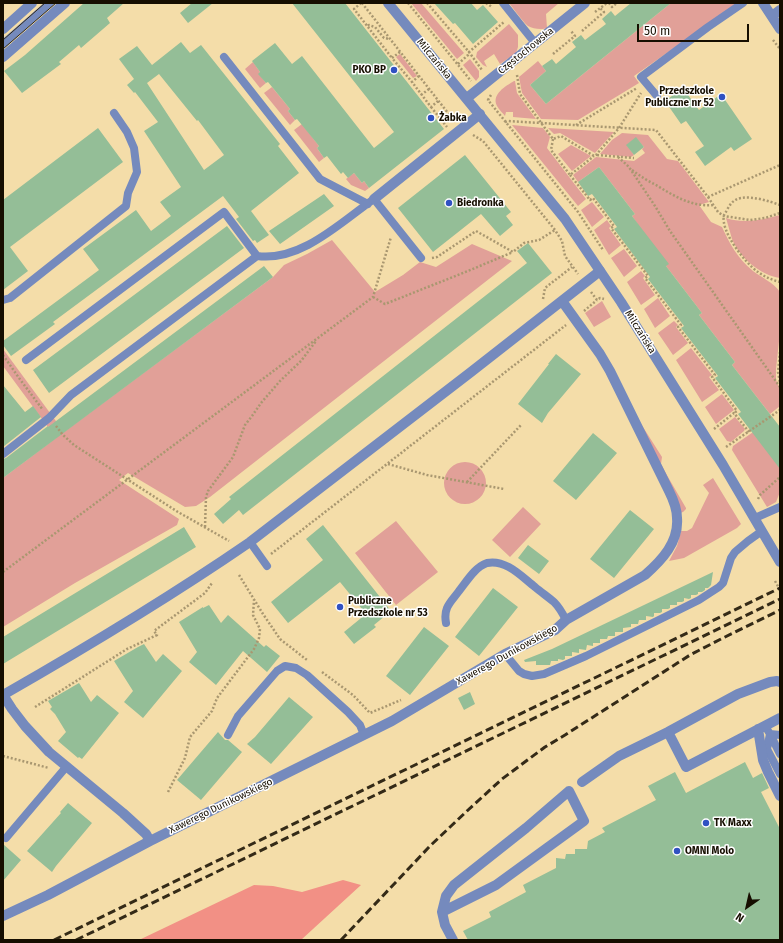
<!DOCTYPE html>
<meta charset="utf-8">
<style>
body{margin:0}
#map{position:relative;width:783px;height:943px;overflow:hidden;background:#f4dda9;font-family:"Fira Sans",sans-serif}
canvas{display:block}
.frame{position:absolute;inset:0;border:4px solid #160e00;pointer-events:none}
.north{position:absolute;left:727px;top:887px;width:40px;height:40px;-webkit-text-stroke:3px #fff;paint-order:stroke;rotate:214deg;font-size:11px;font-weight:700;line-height:16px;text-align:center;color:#160e00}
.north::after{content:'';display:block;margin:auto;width:14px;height:18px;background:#160e00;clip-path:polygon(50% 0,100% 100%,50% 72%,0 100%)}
.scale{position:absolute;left:637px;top:24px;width:112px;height:18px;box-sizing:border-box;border:2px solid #160e00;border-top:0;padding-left:5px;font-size:12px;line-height:14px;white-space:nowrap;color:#160e00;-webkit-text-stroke:3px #fff;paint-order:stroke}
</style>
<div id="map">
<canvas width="783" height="943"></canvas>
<div class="frame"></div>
<div class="north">N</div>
<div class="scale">50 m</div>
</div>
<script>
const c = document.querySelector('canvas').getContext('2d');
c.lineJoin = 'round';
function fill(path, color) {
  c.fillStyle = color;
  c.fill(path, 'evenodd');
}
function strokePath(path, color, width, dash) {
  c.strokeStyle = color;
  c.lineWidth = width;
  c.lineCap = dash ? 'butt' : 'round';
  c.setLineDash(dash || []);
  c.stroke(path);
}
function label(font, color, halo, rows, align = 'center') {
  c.font = font + ' "Fira Sans",sans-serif';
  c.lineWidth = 3;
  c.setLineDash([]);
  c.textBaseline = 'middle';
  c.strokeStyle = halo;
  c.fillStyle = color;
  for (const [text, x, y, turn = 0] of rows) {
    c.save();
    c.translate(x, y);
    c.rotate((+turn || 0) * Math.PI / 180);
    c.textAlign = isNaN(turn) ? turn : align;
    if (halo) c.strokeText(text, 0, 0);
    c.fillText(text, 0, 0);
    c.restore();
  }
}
fill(new Path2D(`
 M411,3h10l43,50 -7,6z
 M509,3h50l-13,11 1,14c-5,2 -14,1 -19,-2 -4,-3 -15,-18 -19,-23z
 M671,3h67l-104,73 5,7 -61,37 -37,-1 -19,-26 -3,-16 19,-16 8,10 -16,14 16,19z
 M509,24l9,11v12l-2,6 -16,11 -6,-10 -10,7 3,6 -4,-2 -7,-8 1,-5z
 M400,54l17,22 -4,2 -17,-21z
 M470,59l9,12v6l-3,4 -13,-16z
 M253,62l7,10 -1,2 7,9 -6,5 -15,-19z
 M514,81h1l2,12 19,26 -23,-2v-5h-7l-1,4c-2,-3 -6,-6 -8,-10 -6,-12 9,-20 17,-25z
 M272,87l18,22 -2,2 7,9 -5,5 -26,-32z
 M302,124l17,22 -2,2 7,10 -5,4 -25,-32z
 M512,125l31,3 7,9 -3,11 39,51 -8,7z
 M548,128l66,4 -19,21 -35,-20 -6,1z
 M622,133l26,2 19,24 11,2 31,41 -10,3 12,17 11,5c8,17 15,31 31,44 9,7 20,11 27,21v40l-4,37v11l4,9v17l-10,8 -38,-49 3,-3 -36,-47 3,-2 -36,-47 -34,-50 3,-2 -36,-47 -21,15 -5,-7 23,-18 38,4 11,-8 -3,-4 2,-2 -8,-9 -9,7 7,10 -3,2 -31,-3 12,-14z
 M571,145l20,11 -19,15 -14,-17z
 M354,173l8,10 2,-2 5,7 -4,3 -14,-6 -5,-6z
 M592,202l12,15 -12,10 -11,-17z
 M780,215v63c-20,-3 -40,-20 -48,-39 -2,-7 -4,-14 -6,-21 18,6 36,2 54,-3z
 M607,220l4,6 -2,2 12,17 -12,10 -15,-25z
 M332,240l43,52 28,-17 17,-13 16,5 36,-23 40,17 -302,236 -14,9 -11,1 -57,-34 -9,7 60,39 -2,6 -102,58 -72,44v-149l53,-40 -53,-72v-17l61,83 209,-155 11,-12 23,-11z
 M624,249l13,17 -13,11 -13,-19z
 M641,271l4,5 -2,2 12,17 -14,10 -14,-23z
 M658,298l12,18 -15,12 -11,-19z
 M602,301l9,16 -17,10 -9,-14z
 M674,321l4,4 -2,2 12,16 -15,12 -15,-22z
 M691,348l21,27 -3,2 10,13 -17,12 -26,-42z
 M722,394l12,16 -18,14 -11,-17z
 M636,416l26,41 -1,7 7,13 18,31v1l-3,3 -3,1z
 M735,417l10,12 -1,2 -13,11 -4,-1 -8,-12z
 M759,428l21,28v36l-4,10 -9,5 -35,-57 1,-4z
 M444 483a21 21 0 1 1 42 0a21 21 0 1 1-42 0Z
 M713,478l28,46 -4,4 -53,30 -15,3 8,-15 4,-15h6l5,-3 17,-35 -6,-8z
 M523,507l18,17 -31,33 -18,-17z
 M396,521l42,51 -42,33 -41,-52z`), '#e1a098');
fill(new Path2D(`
 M343,880l18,5 -60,55h-162l115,-55 19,1 29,6z`), '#f29085');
fill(new Path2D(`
 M84,3h40l-17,15 3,5 -29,25 -2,-3 -20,17 2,2 -39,29 -18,-22 21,-16z
 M192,3h21l-25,20 -8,-10z
 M292,3h53l99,126 -75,59 -5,-7 -2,2 -8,-10 -6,5 -5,-6 -2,2 -14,-18 -3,2 -7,-10 2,-2 -22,-27 -2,1 -7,-9 2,-2 -22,-27 -2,1 -8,-9 2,-2 -8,-11 23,-18 17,21 10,-8 72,92 20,-16z
 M434,3h37l6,7 6,-5 15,17 -25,22 -18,-21 -2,1z
 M631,3h40l-125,101 -16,-19 16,-14 -4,-5 10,-7 4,5 20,-17 -4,-5 9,-7 4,5 21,-16 -4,-5 9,-8 4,5z
 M181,42l9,11 11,-8 79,99 -2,2 21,27 -48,38 18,24 -12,8 -2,-3 -2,1 -17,-22 3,-2 -16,-21 -170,126 2,2 -44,32 -8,-11v-4l96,-71 -16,-21 53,-39 15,21 20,-15 -11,-14 21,-15 -37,-56 14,-9 -23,-30 -1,1 -7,-8 7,-6 -15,-20 18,-13 15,19zM159,74l38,47 1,-1 26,35 -20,15 -57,-87z
 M683,88l16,22 22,-16 31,45 -18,12 -3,-4 -26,19 -10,-14 9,-6 -18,-25 -5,3 -16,-23z
 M98,128l25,34 -113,85 18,24 -25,19v-90z
 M636,137l8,10 -10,8 -8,-10z
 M465,155l46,57 -5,4 7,9 -13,11 -19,-22 -48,38 -35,-44z
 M599,167l36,47 -3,2 37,48 -3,2 36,47 -3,2 36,47 -3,3 48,62v42l-42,-55 3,-2 -26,-34 3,-2 -37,-48 3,-2 -36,-47 2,-2 -36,-48 3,-2 -25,-33 -4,2 -10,-14z
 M324,194l10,12 -54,38 -11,-13z
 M227,226l17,22 -195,145 -16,-23z
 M528,243l24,30 -309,242 -4,-5 -16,14 -9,-10 17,-15 -2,-2 298,-234 -10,-12z
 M264,266l9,11 -270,201v-19l3,-1 42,-32v1z
 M556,354l25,20 -33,39 -6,10 -24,-19 31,-40h-1z
 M3,385l22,27 8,-6 8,11 -38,30z
 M593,433l24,20 -41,47 -23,-19z
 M630,510l24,19 -40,49 -24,-19z
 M323,525l68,86 -17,14 2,2 -22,17 -10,-12 22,-18 -26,-32 -52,41 -17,-21 52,-42 -17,-21z
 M184,527l12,20 -193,117v-27z
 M528,545l21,16 -10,13 -21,-16z
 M713,572l-2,13 -3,3h-3v2l-3,2h-4v2l-2,1h-5v3l-2,1 -5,-1v3l-2,1h-5v3h-7v3l-2,1h-6v3l-2,1h-6v3l-1,1 -7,-1v4h-7l-1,4h-7v3l-8,1v4h-8v4h-7l-1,3h-7v4h-7v3l-6,-1 -1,5 -7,-1v4l-7,-1v4h-7v3l-2,1 -5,-1v2h-7l-1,4h-14v-4l-11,1 -1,-2 28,-11z
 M493,588l25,19 -39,49 -24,-19z
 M209,605l12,18 7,-8 36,32 2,-2 14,11 -13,16 -24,-21 -27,34 -27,-23 8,-10 -18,-30 24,-15v1z
 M424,627l25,19 -39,49 -24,-19z
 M144,644l12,18 7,-8 19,17 -39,47 -19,-16 9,-11 -19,-30 24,-14z
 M79,683l12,19 6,-7 22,18 -37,46 -3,-2 -1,1 -20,-17 8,-9 -11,-18 -5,-5 2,-2 -4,-6z
 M470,692l5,12 -11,6 -6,-12z
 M289,697l24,20 -42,47 -24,-20 8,-7z
 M218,732l7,8h3l14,12 -41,48 -24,-20z
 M745,762l8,16 9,-5 7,15 -8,4 19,37v111h-312l-5,-9 28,-14 -2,-5 37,-20 -3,-7 33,-17v-10l9,1 1,-5h9v-5h12l1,-8 17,-9 -3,-4 54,-28 -8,-14 27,-14 11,21z
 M68,803l24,20 -36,43 -4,6 -25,-21 34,-38 -1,-1z
 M3,844l18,16 -18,21z`), '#94be97');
strokePath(new Path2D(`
 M361,3l-7,6 38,49
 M362,3l86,110 7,7
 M408,3l63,78
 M427,3l42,49 13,18
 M486,3l6,4
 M609,3l3,4 5,-4
 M595,12l12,-9
 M368,26l1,-1 6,2 9,11 6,1
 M582,31l22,-19 -4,-4
 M773,40l7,9
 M400,52l-8,6 20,24
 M553,54l22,-18 -4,-5
 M458,64l10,-9 1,-3 35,-30
 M517,75l3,19 33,45 8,-3 33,20 2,-1 23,-27 22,-35
 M419,76l-7,6 19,25 7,-6
 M421,95l8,-6
 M491,95l-3,5 90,112 25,38
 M431,107l16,20
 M505,122l3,-1 148,9 52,67 72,-32
 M576,125l61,-37
 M473,135l10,6 72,89 7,11 3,15 13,18
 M553,139l-2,11 19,25 24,-19
 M597,155l37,3
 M618,157l9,8 4,5 24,36 15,25 110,156
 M632,170c8,6 16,11 24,15 18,11 36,22 57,20
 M570,175l20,25 3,-2 21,28 -3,2 37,48 -3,2 36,47 -3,2 37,48 -3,2 25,34 -3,2
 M708,197l10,15 6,4 26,4 15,-2 15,-5
 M780,205c-11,-4 -27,-9 -39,-7 -7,1 -11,6 -14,12 -1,2 -2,3 -3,5 -4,16 21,48 34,57 7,5 14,8 22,10
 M432,258l5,-1 39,-26 37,21 11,-9 15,-3 16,-10
 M591,292l6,8 3,-2 4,1
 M373,297l12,7 83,-33 45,-19
 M543,299l2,-11 27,-21
 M584,311l13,-11
 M780,352l-2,20 2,11
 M3,355l16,23 24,32
 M56,426l7,9 11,10 104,67 51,29
 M714,429l20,-16 15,19
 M726,447l54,-37
 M388,464l39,11 77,14
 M467,482l54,-57
 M758,499l2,-4 20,-18
 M205,527l1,-30 2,-6 25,-34 12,-32 7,-9 9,-13 19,-22 21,-20 15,-20
 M271,554l295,-229
 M3,572l370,-275 18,-60
 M239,575l24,39 17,25 27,21
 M775,581l5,9
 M322,672l31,23 17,18 31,-13
 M35,707l92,-58 30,-14 -3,-4 51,-38 7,-10
 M3,756l46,12
 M168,792l17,-34 5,-21 22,-26 5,-13 37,-49 5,-11 1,-9 -7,-14 1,-15`), '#a99770', 2.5, [2, 2]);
strokePath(new Path2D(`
 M503,3l32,40
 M3,44l47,-41
 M224,57l96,122 48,25
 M657,96l-16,-19 67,-50 35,-24
 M3,300l7,-2 116,-92 2,-13 9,-21 -3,-24 -7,-16 -13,-19
 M26,360l198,-148 33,44
 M3,454l46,-36 22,-23 186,-139c44,6 84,-34 117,-57l47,59
 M755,518l25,-11
 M250,542l17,24
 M446,623c-3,-16 5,-21 13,-32 8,-10 16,-24 28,-28 19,-4 35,14 48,24 6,5 13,10 19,15 5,5 9,12 12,18
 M505,654l14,17 5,3 8,2 12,-2 42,-18 113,-56 20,-13 4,-4 8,-25 4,-6 13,-11 14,-10
 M765,726l5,8 -3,15 13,25
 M228,735l10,-19 39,-45 8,-5 11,2 11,7 41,37 12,13 4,10
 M780,735l-10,-1 10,20
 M6,838l61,-72`), '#758abd', 8);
strokePath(new Path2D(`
 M763,3l17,26
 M772,16l8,-6
 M467,98l118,-95
 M374,199l106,-85
 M758,729l5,31 5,12 12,24
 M668,732l18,35 94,-49
 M582,782l37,-26 49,-24 70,-38 32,-12 7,-1 3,1
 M150,841l-4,-7 -23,-21 -74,-61 -24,-26 -13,-17 -9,-14c84,-48 167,-98 247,-153l221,-170 129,-101
 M442,912l54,-27 88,-64 -15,-30 -43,37 -72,57 -8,11 -4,16 3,13 8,15
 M3,916l45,-21 102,-54 242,-120 113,-67 50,-24 11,-10 79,-45c17,-15 34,-33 32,-57 0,-10 -4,-19 -8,-27l-59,-120 -10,-17 -38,-53`), '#758abd', 10);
strokePath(new Path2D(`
 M388,3l177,216 56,83 102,163 57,97
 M3,29l29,-26
 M3,57l62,-54`), '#758abd', 10);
strokePath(new Path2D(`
 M3,40l42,-37
 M3,49l53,-46`), '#342a17', 1);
strokePath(new Path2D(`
 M54,940l726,-352
 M76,940l704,-341
 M341,940l90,-95 36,-34 35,-32 43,-32 20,-12 125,-80 31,-16 59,-29`), '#342a17', 3, [8, 4]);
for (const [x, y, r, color] of [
 [394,70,4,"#3051c2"],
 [722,97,4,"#3051c2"],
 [431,118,4,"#3051c2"],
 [449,203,4,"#3051c2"],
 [340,607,4,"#3051c2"],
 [706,823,4,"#3051c2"],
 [677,851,4,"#3051c2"]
]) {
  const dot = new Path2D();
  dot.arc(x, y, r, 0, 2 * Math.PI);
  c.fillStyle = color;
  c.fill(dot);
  strokePath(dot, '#fff', 1.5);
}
label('10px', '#160e00', '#fff', [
 ["Częstochowska",526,51,-39],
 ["Milczańska",434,59,51],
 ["Milczańska",640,332,58],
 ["Xawerego Dunikowskiego",507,655,-29],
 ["Xawerego Dunikowskiego",221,806,-26]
]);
label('bold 10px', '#160e00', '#fff', [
 ["PKO BP",386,70,"right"],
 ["Przedszkole",714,91,"right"],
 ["Publiczne nr 52",714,103,"right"],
 ["Żabka",439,118],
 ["Biedronka",457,203],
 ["Publiczne",348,601],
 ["Przedszkole nr 53",348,613],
 ["TK Maxx",714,823],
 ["OMNI Molo",685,851]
], 'left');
</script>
